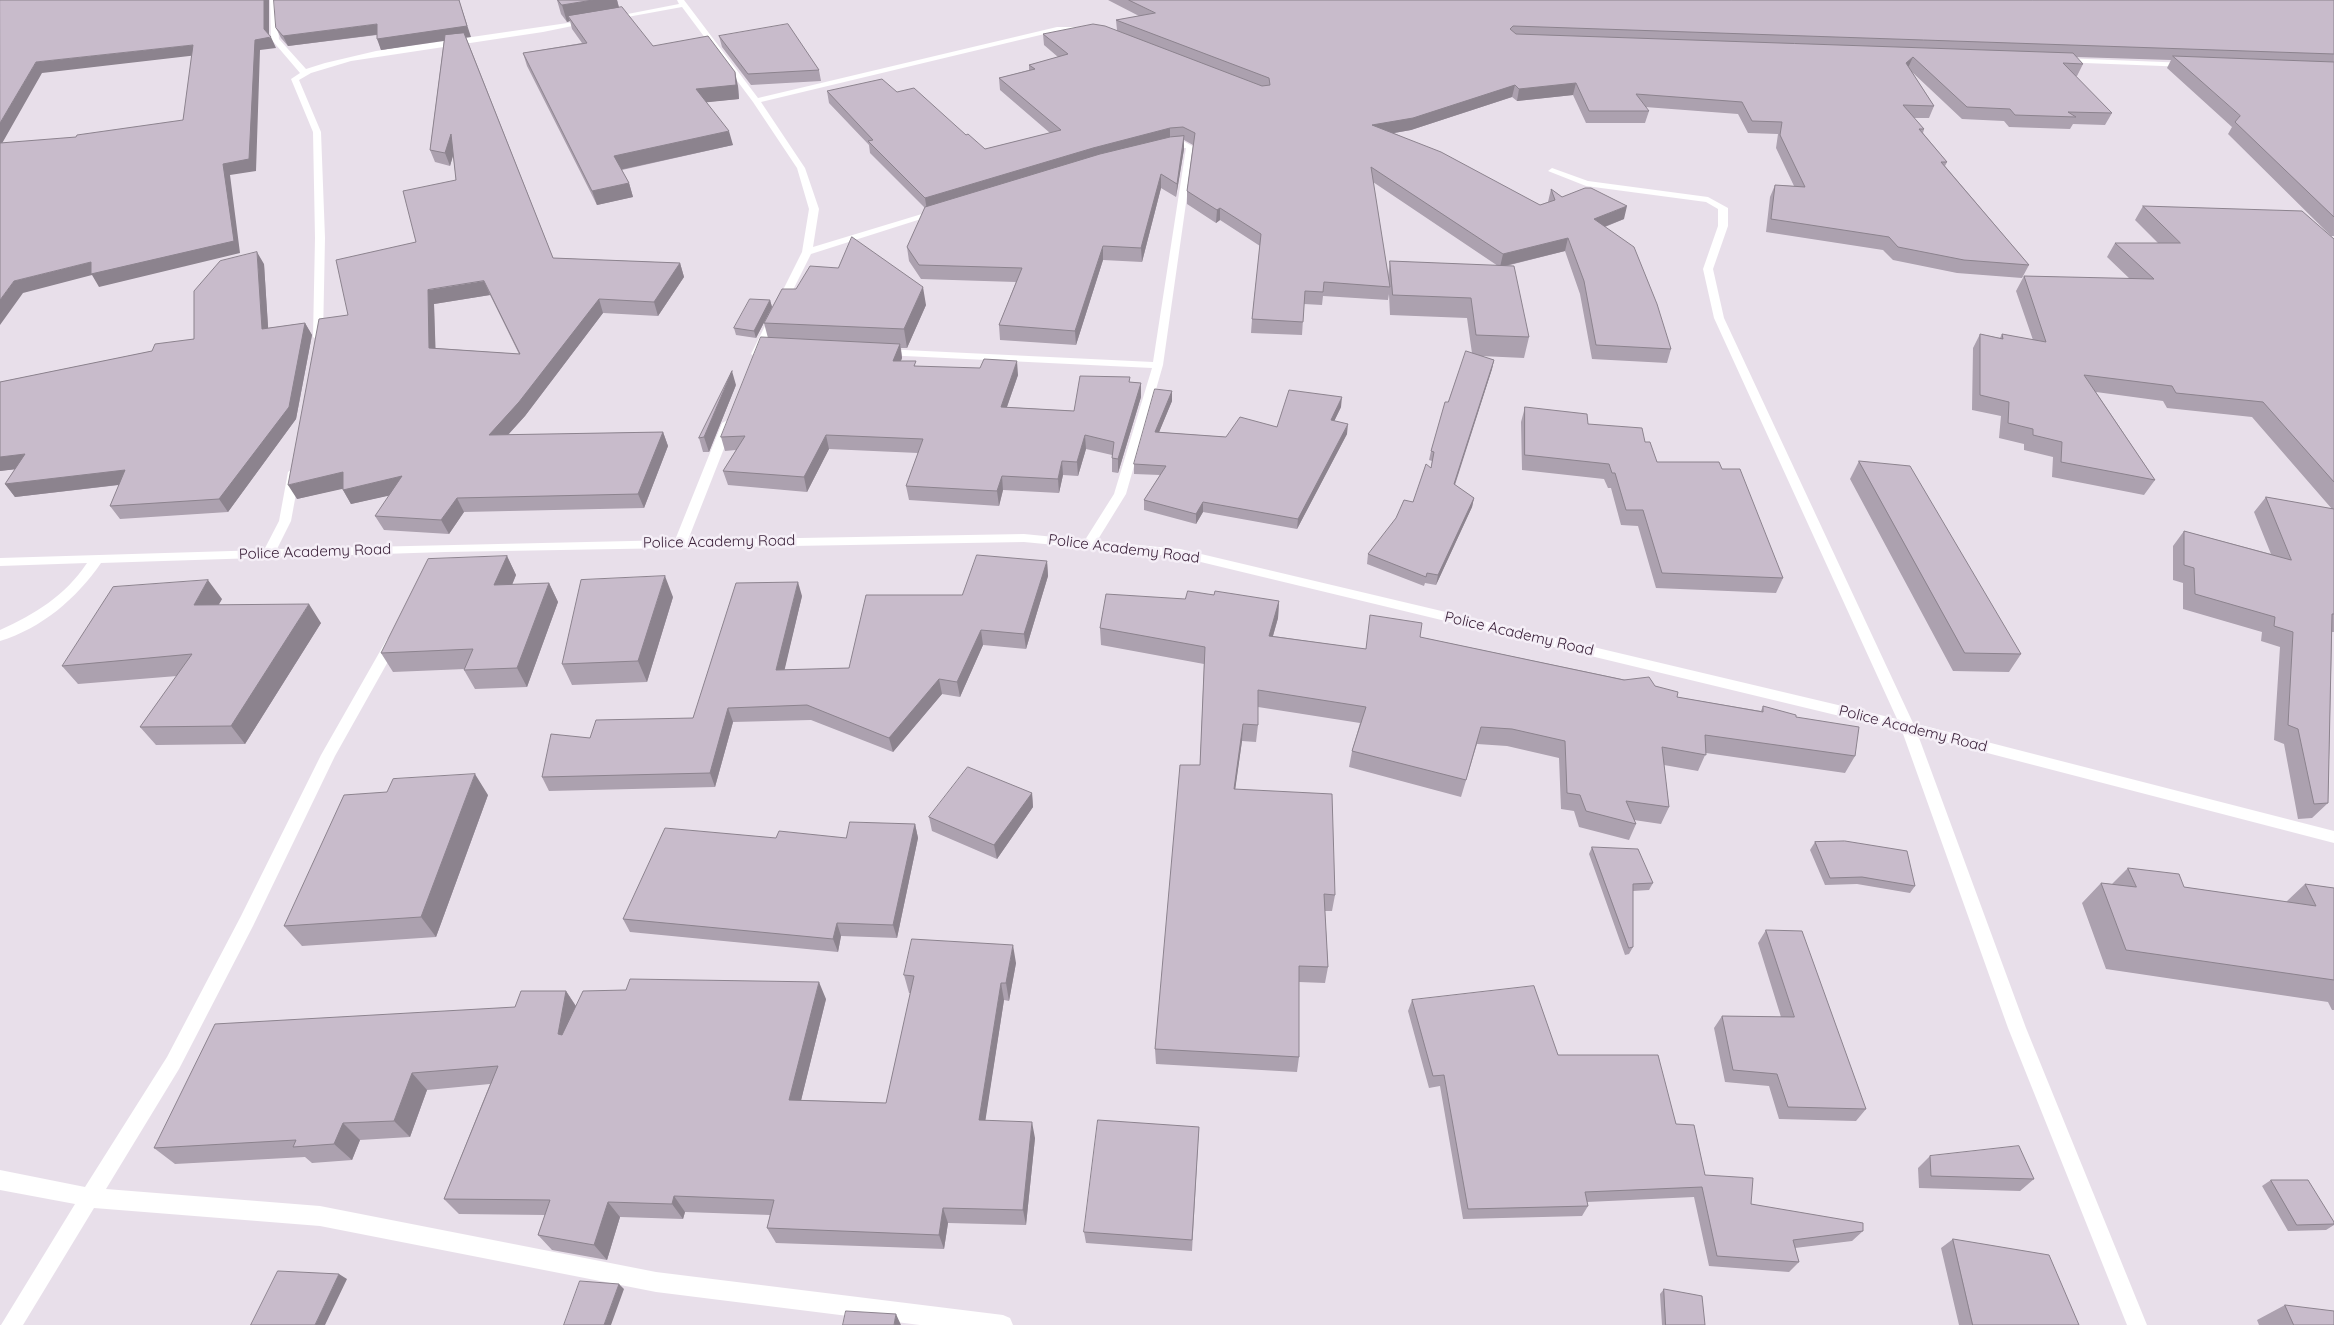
<!DOCTYPE html>
<style>
body{margin:0}
canvas{display:block;background:#e8dfea}
</style>
<canvas width="2334" height="1325"></canvas>
<script>
const c = document.querySelector('canvas').getContext('2d');
c.lineJoin = 'round';
function fill(path, color) {
  c.fillStyle = color;
  c.fill(path, 'evenodd');
}
function strokePath(path, color, width, dash) {
  c.strokeStyle = color;
  c.lineWidth = width;
  c.lineCap = dash ? 'butt' : 'round';
  c.setLineDash(dash || []);
  c.stroke(path);
}
function label(font, color, halo, rows, align = 'center') {
  c.font = font + ' Quicksand,sans-serif';
  c.lineWidth = 5;
  c.setLineDash([]);
  c.textBaseline = 'middle';
  c.strokeStyle = halo;
  c.fillStyle = color;
  for (const [text, x, y, turn = 0] of rows) {
    c.save();
    c.translate(x, y);
    c.rotate((+turn || 0) * Math.PI / 180);
    c.textAlign = isNaN(turn) ? turn : align;
    if (halo) c.strokeText(text, 0, 0);
    c.fillText(text, 0, 0);
    c.restore();
  }
}
fill(new Path2D(`
 M270,0h6l3,39 27,30 19,-6 51,-12 212,-31 4,2 -49,10 -192,29 -40,12 -12,7 22,52 4,106 -2,99 -5,3 -5,-3 2,-99 -2,-106 -22,-53 9,-6 -29,-34z
 M677,0h7l74,98 299,-71h35l4,2 -4,2h-35l-296,71 44,66 14,41 -6,38 122,-37 8,2 -132,42 -50,100 -5,3 -5,-3 51,-102 7,-43 -12,-41 -44,-66 -71,-95 -71,13 -4,-2 72,-14z
 M2062,58l126,5 4,2 -4,2 -129,-5 -1,-2z
 M1183,141l11,6 -31,218 -37,129 -29,47 83,8 717,170 -183,-401 -11,-49 15,-43v-17l-12,-7 -120,-16 -38,-15 4,-3 36,13 120,16 20,11v18l-15,43 11,49 189,405 421,108v12l-416,-108 108,293 121,297h-20l-119,-297 -106,-297 -722,-174 -156,-15 -579,10 -344,11c-25,36 -59,65 -101,78v-11c35,-16 65,-34 87,-67l-87,3v-8l264,-8 15,-29 9,-49 6,-4 6,4 -9,49 -14,28 398,-9 47,-117 6,-3 6,3 -46,117 336,-6 61,6 29,-46 38,-126 -268,-13 -5,-3 5,-3 269,13 33,-214 -21,1 -4,-3z
 M392,637l7,5 -64,114 -82,170 -74,143 -73,120 214,17 336,66 347,43 7,3 3,7h-93l-264,-33 -336,-66 -226,-18 -71,117h-22l74,-121 -75,-14v-20l85,17 82,-130 74,-141 80,-161 66,-116z`), '#fff');
fill(new Path2D(`
 M557,0h62h-2l2,7 34,39 85,40 1,13 -33,3 27,43 -111,25 7,13 4,14 -36,8 -70,-139 -4,-13 59,-10 -10,-14 -2,-8 -3,1 -6,-8z
 M1108,0h1226v236h-3l-103,-102 4,-7 -65,-59 4,-8 -95,-3 7,7 -6,12h-2l37,37 -7,12 -32,-1 -3,5 -61,-2 -5,-6 -42,-2 -50,-47 22,34 -5,12h-15l10,11 -1,4 24,29 -2,4 84,99 -7,13 -65,-5 -64,-13 -10,-10 -117,-18 4,-35 5,-12 19,1 -18,-38 2,-14 -30,-1 -10,-19 -93,-7 4,4 -4,12h-59l-13,-28 -56,6 -5,-4 -101,33 -17,3 146,72 8,-3 3,-13 11,8 62,22 -19,8 66,122 -4,14 -75,-4 -12,-65 -15,-43 -59,15 23,71 -5,21 -43,-2 13,4 -2,9 -37,116 19,13 -2,9 -36,78 -11,-2 -1,3 -57,-22 1,-10 45,-52 18,-34 1,-7 -3,-1 2,-9 17,-49 24,-49 -5,-35 -77,-3 -1,-21 -1,6 -65,-4 -1,9 -18,-1 -2,31 -51,-2 1,-14 8,-73 -40,-26 -4,3 -29,-19v-13l6,-46 -9,-5v9l-8,48 -15,-9 -19,74 -39,-2 -27,85 -76,-5 -1,-15 17,-43 -95,-3 -12,-18 -2,-14 18,-39 -55,-55 -1,-8 -40,-42 -2,-12 70,1 69,43 19,14 65,-16 -50,-43 -1,-12 30,-8v-5l29,-8 -14,-12 -1,-11 74,-4 -1,-10 23,-4zM1373,182l125,84 -108,-5 -2,16z
 M276,28l195,9h-5l87,221 127,5 4,14 -26,39 -55,-3 -78,103 -17,19 155,-3 5,14 -24,62 -180,4 -15,22 -65,-4 -9,-14 15,-21 -39,9 -8,-14v-2l-46,11 51,-184 68,-73 40,-62 -3,-25 -3,11 -15,-4 -5,-12 14,-110 -63,10 -4,-15 -89,11 -7,-8zM490,295l29,59 -84,-6 -1,-44z
 M719,36l100,34 2,11 -70,4 -29,-38z
 M2143,206l191,33v393h-2l-4,171 -16,15 -14,1 -14,-75 -10,-4 6,-93 -19,-6 1,-9 -79,-23v-26l-10,-3v-34l11,-15 87,23 -17,-42 12,-15 66,12 -80,-92 -85,-9 -4,-7 -67,-9 59,88 -11,15 -92,-18 1,-20 -29,-7v-6l-25,-6 2,-22 -29,-6 1,-62 7,-14 20,4 2,-4 31,6 -17,-49 8,-15 106,3 -23,-22 8,-14h43l-23,-23z
 M264,264l4,64 37,-5 7,12 -16,84 -68,93 -108,7 -10,-13 9,-21 -104,12 -10,-13 10,-15 -15,2v-89l152,-31 42,-12z
 M770,300l2,7 -16,31 -20,-3 -2,-7z
 M926,305l-19,43h-6l1,10 -1,3 15,5 102,9 -11,32 67,4 56,-29 11,1v14l-23,76 -6,-1v-17l-26,-6 -8,27 -15,-1 -4,18 -56,-3 -4,16 -90,-6 -3,-14 12,-33 -89,-4 -22,43 -79,-7 -5,-14 13,-21 -11,1 -4,-14 47,-99 -4,-15z
 M736,385l-27,67h-6l-4,-14z
 M1172,391v10l-13,31 67,5 51,-10 64,-20 -7,14 13,13 -50,95 -94,-17 -7,12 -52,-14v-10l16,-25 -26,-1v-10z
 M1525,407l63,17 57,18 12,20 126,116 -7,15 -120,-5 -18,-62 -17,-1 -10,-37h-3l-4,-9 -82,-9 -1,-48z
 M1859,461l162,193 -12,18 -56,-1 -103,-192z
 M507,556l9,19 -4,10 37,-2 9,19 -31,85 -52,2 -11,-19 1,-1 -72,3 -12,-19z
 M1047,561l1,15 -22,73 -43,-4 -23,52 -18,-3 -49,58 -82,-32 -78,2 -18,65 -166,4 -7,-14 48,-39 103,-20 109,-122 -18,74 65,-2 113,-73z
 M1214,595l65,6 -1,17 -5,18 92,13 55,-12 235,49 22,11 84,14 2,-5 33,11 59,39 -10,17 -139,-20 -8,18 -34,-6 5,42 -8,17 -27,-4 2,4 -7,16 -50,-13 -5,-16 -13,-2 -2,-51 -52,-12 -30,-2 -16,53 -112,-30 3,-16 8,-28 -102,-16v18l-2,17 -14,-1 -7,48 100,106 -3,16h-7l3,56 -3,16 -26,-1v75l-2,15 -141,-8 -1,-15 45,-284 4,-101 -103,-19 -1,-17 85,-29z
 M673,597l-26,85 -75,3 -10,-21z
 M222,599l-4,6 103,18 -76,121 -89,1 -16,-18 37,-51 -99,8 -16,-18z
 M387,792l101,3 -52,142 -134,9 -18,-20z
 M1032,793l1,14 -36,52 -65,-28 -3,-14z
 M915,824l3,14 -21,100 -56,-2 -3,16 -208,-20 -7,-13 153,-81h70z
 M1815,842l100,44 -5,7 -53,-9 -32,1 -15,-35z
 M1592,847l61,36 -4,7 -16,1v56l-4,7 -4,1 -36,-101z
 M2128,868l56,19 102,15 19,-18 29,4v122h-2l-4,-8 -222,-33 -24,-66 19,-20 11,1z
 M1766,930l100,179 -10,12 -77,-2 -10,-33 -44,-4 -11,-54 8,-12 59,1 -23,-74z
 M1016,963l-7,38 -5,-1 -19,120 50,18 -9,87 -78,-2 -4,26 -168,-6 -9,-15 3,-13 -85,-3 -2,7 -63,-2 -13,43 -55,-10 -14,-15 7,-20 -86,-1 -15,-15 46,-115 -63,6 -17,47 -50,3 -8,20 -40,3 -7,-6 -130,7 -21,-16 361,-141 51,-16 10,15 250,-7 -25,101 85,3 25,-110h-2l-5,-18z
 M1412,1000l146,55 118,69 29,51 46,29 112,27 -11,10 -57,7 4,14 -10,10 -80,-6 -15,-69 -107,5 1,4 -6,10 -119,3 -23,-133 -11,2 -21,-77z
 M1199,1127l-7,124 -106,-8 -2,-11z
 M1930,1156l104,23 -14,12 -101,-3 -1,-20z
 M2271,1180l63,42v3l-8,5 -38,1 -26,-45z
 M1953,1239l126,86h-120l-18,-77z
 M1664,1289l41,36h-43l-2,-31z
 M2285,1305l49,20h-75l-2,-5z`), '#aca1af');
fill(new Path2D(`
 M264,0h5v38l2,-1 5,11 -16,2 -4,121 -26,4 10,78 -141,34 -7,-12 -69,18 -23,32v-25l14,-19 77,-19 132,-98 32,-124 9,-11z
 M459,0l12,37 -90,13 -4,-11z
 M593,0h26h-2l3,12 -52,4 2,5 -3,1 -5,-17z
 M377,24l5,10 -94,12 -5,-10z
 M193,45l5,10 -156,18 -42,74v-24l36,-61z
 M1913,57l-5,11 -2,-5z
 M735,72l3,14 1,13 -39,4 -4,-14z
 M1576,83l-3,12 -56,6 2,-12z
 M1515,85l-3,12 -101,33 -40,7 1,-12z
 M1170,128v12l-243,71 -2,-13 168,-50z
 M729,131l4,14 -114,25 -5,-14z
 M451,134l5,12 -6,20 -5,-13z
 M1184,136v13l-8,48 1,-13z
 M1161,174v14l-19,74 -1,-14z
 M629,183l4,14 -36,8 -5,-14z
 M1627,206l-3,13 -33,13 3,-13z
 M1220,208v12l-4,3 1,-13z
 M1568,238l-3,13 -65,16 3,-13z
 M1103,246v14l-27,85 -1,-14z
 M257,252l7,12 5,77 -7,-12z
 M680,263l4,14 -26,39 -4,-14z
 M484,281l6,14 -56,9 2,58 -7,-14 -1,-58z
 M923,287l3,18 -19,43 -3,-19z
 M599,299l4,14 -78,103 -30,33 -6,-14z
 M770,300l2,7 -16,31 -2,-7z
 M305,323l7,12 -16,84 -68,93 -9,-13z
 M900,344l2,14 -7,16 -2,-13z
 M1494,360l-2,9 -40,124 2,-9z
 M1017,361l1,14 -16,46 -1,-14z
 M732,371l4,14 -27,67 -5,-15z
 M1141,383v14l-23,76v-14z
 M1172,391v10l-17,41v-10z
 M1342,397l-1,10 -11,23 1,-10z
 M1348,424l-1,10 -50,95 1,-10z
 M663,432l5,14 -24,62 -6,-14z
 M826,435l3,14 -22,43 -3,-15z
 M1085,435l1,14 -8,27 -1,-14z
 M25,454l10,13 -35,4v-14z
 M1062,461l1,14 -4,18 -1,-14z
 M125,470l9,13 -119,14 -10,-13z
 M343,472l8,15 -54,12 -9,-14z
 M402,476l8,15 -59,13 -8,-14z
 M1002,476l1,14 -4,16 -2,-15z
 M457,498l7,14 -15,22 -8,-14z
 M1474,498l-2,9 -36,78 2,-10z
 M1203,502v10l-7,12v-10z
 M507,556l9,19 -12,29 -10,-19z
 M1047,561l1,15 -22,73 -2,-15z
 M665,576l8,21 -26,85 -9,-21z
 M208,580l14,19 -14,25 -14,-19z
 M798,582l4,14 -21,89 -5,-15z
 M549,583l9,19 -31,85 -10,-19z
 M1279,601l-1,17 -10,35 1,-17z
 M309,604l12,19 -76,121 -14,-18z
 M981,630l2,15 -23,52 -3,-15z
 M939,679l3,15 -49,58 -4,-14z
 M728,708l5,14 -18,65 -5,-14z
 M1243,724l-1,17 -9,64 1,-16z
 M475,774l13,21 -52,142 -15,-20z
 M1032,793l1,14 -36,52 -3,-14z
 M915,824l3,14 -21,100 -4,-13z
 M837,923l4,13 -3,16 -5,-13z
 M1013,945l3,18 -7,38 -3,-18z
 M819,982l7,17 -29,118 -8,-17z
 M1001,983l3,17 -21,136 -4,-16z
 M566,991l11,17 -7,43 -12,-17z
 M412,1073l15,17 -17,47 -16,-16z
 M1032,1122l3,16 -9,87 -3,-15z
 M343,1123l17,17 -8,20 -18,-16z
 M674,1196l11,16 -2,7 -11,-15z
 M608,1202l12,15 -13,43 -13,-15z
 M943,1208l5,15 -4,26 -5,-14z
 M339,1274l8,5 -22,46h-10z
 M619,1284l5,5 -13,36h-7z
 M896,1314l5,11h-7z`), '#8c838e');
const building = new Path2D(`
 M0,0h264v29l7,8 -16,3 -6,119 -26,5 11,77 -143,33v-12l-77,19 -14,19v-157l76,-6 1,-2 106,-15 10,-75 -157,17 -36,61z
 M274,0h185l8,26 -90,13v-15l-94,12 -7,-8z
 M558,0h35l-31,5z
 M1129,0h1205v54l-821,-28 -3,3 6,5 557,19 10,11 -20,-1 49,50 -44,-1 8,5 -61,-2 -5,-6 -43,-2 -54,-50 -7,6 28,43 -31,-1 21,24h-5l28,33h-6l88,103 -65,-5 -66,-13 -9,-10 -118,-18 4,-34 30,2 -25,-52 2,-13 -30,-1 -10,-19 -106,-8 13,17h-60l-13,-28 -57,6 -4,-4 -102,33 -41,7 69,27 99,53 15,-5 -4,-11 11,8 23,-9h6l36,18 -33,13 40,28 23,57 14,45 -75,-4 -12,-64 -16,-43 -65,16 -132,-87 19,120 -66,-5 -1,10 -18,-1 -2,31 -51,-3 9,-85 -41,-26 -3,2 -30,-19 8,-58 -12,-6 -13,1 -77,20 -168,50 -57,-57 5,-1 -46,-49 55,-12 15,13 17,-4 52,47 2,-1 17,15 76,-19 -62,-52 36,-9 -6,-4 39,-11 -25,-20 50,-10 12,2 157,60 8,-1 -1,-7 -153,-58 39,-7z
 M622,7l31,39 55,-10 27,36 1,13 -40,4 33,42 -115,25 15,27 -37,8 -69,-138 64,-10 -19,-27z
 M788,24l31,46 -71,4 -29,-38z
 M464,33l89,225 127,5 -26,39 -55,-3 -80,103 -30,33 174,-3 -25,62 -181,4 -16,22 -66,-4 27,-40 -59,14v-18l-55,13 31,-166 29,-4 -12,-55 80,-18 -13,-51 53,-11 -5,-46 -6,19 -15,-3 15,-115zM484,281l36,73 -91,-6 -1,-58z
 M2173,56l161,6v155l-99,-95 5,-6z
 M1184,136l-7,48 -16,-10 -20,74 -38,-2 -28,85 -76,-6 23,-57 -103,-3 -12,-18 18,-40 175,-53 70,-17z
 M2143,206l159,5 32,28v243l-71,-80 -87,-9 -4,-7 -88,-11 71,105 -94,-18 1,-20 -29,-7v-6l-25,-6 1,-21 -29,-7v-61l23,5 -1,-5 44,8 -22,-66 130,3 -39,-36h65z
 M852,237l71,50 -19,42 -140,-6 18,-34h14l14,-23 28,2z
 M257,252l5,77 43,-6 -16,84 -70,92 -109,7 15,-36 -120,14 20,-30 -25,3v-75l152,-31 3,-7 39,-5v-48l26,-30z
 M1390,261l124,5 15,71 -53,-2 -5,-37 -78,-3z
 M750,299l20,1 -16,31 -20,-3z
 M761,337l139,7 -7,17h23l-2,5 66,2 4,-9 33,2 -16,46 73,4 6,-35 50,1 -1,5 12,1 -23,76 -6,-1 2,-16 -29,-7 -8,27 -15,-1 -4,18 -56,-3 -5,15 -91,-5 17,-47 -97,-4 -22,42 -81,-6 22,-35 -24,1z
 M1466,351l28,9 -40,124 20,14 -36,77 -11,-2 -1,4 -58,-23 28,-36 8,-18 9,2 13,-38 5,4 3,-16 -3,-1 14,-49h3z
 M732,371l-28,66 -5,1z
 M1155,389l17,2 -17,41 71,5 14,-20 37,10 12,-37 53,7 -11,23 17,4 -50,95 -95,-17 -7,12 -52,-14 22,-34 -32,-2z
 M1525,407l62,7 1,10 54,4 3,14h5l7,20h62l3,7h18l43,109 -121,-5 -19,-63h-17l-11,-37h-3l-3,-9 -84,-9z
 M1859,461l51,5 111,188 -56,-1z
 M2266,497l68,12v105h-2l-4,189 -14,1 -16,-75 -10,-4 5,-93 -19,-6 1,-9 -80,-23 -1,-26 -10,-3v-34l107,29z
 M977,555l70,6 -23,73 -43,-4 -24,52 -18,-3 -50,59 -82,-33 -79,3 -18,65 -168,4 9,-43 39,4 6,-18 97,-2 43,-135 62,-1 -22,88 73,-2 17,-73h96z
 M507,556l-13,29 55,-2 -32,85 -53,2 9,-21 -92,4 47,-94z
 M665,576l-27,85 -76,3 19,-84z
 M208,580l-14,25 115,-1 -78,122 -91,1 52,-73 -130,12 51,-79z
 M1188,591l26,4 1,-4 64,10 -10,35 97,13 4,-34 52,8 -2,14 204,43 25,-3 6,9 23,6 -1,5 86,15v-6l33,9v2l63,10 -4,29 -150,-21 1,20 -44,-8 7,60 -43,-6 10,23 -50,-13 -6,-16 -13,-2 -2,-52 -53,-12 -31,-2 -15,53 -114,-29 14,-44 -108,-17v35l-15,-1 -9,65 98,5 3,101 -11,-1 4,73 -29,-1v91l-144,-8 25,-284h20l5,-118 -105,-19 6,-34 79,5z
 M968,767l64,26 -38,52 -65,-28z
 M475,774l-54,143 -137,9 60,-131 43,-3 6,-13z
 M850,822l65,2 -22,101 -56,-2 -4,16 -210,-20 42,-91 111,10 3,-7 67,7z
 M1845,841l62,10 8,35 -53,-9 -32,1 -15,-36z
 M1592,847l46,2 15,34 -20,1v63l-4,1z
 M2128,868l51,6 5,13 132,19 -11,-22 29,4v92l-208,-30 -25,-67 35,4z
 M1766,930l36,1 64,178 -78,-2 -11,-33 -44,-4 -11,-54 72,1z
 M912,939l101,6 -7,38h-5l-22,137 53,2 -9,88 -80,-2 -4,27 -172,-7 7,-28 -100,-4 -2,8 -64,-2 -14,43 -56,-10 12,-35 -106,-1 54,-133 -86,7 -18,48 -51,2 -9,21 -41,3 3,-7 -142,8 61,-124 300,-17 6,-16h45l-8,43 4,1 21,-44 43,-1 4,-11 189,3 -30,118 97,3 28,-127 -10,-1z
 M1534,986l24,69h100l18,69 18,1 11,50 48,3 -2,26 112,19v8l-70,9 6,22 -82,-6 -15,-69 -117,5 3,14 -120,3 -24,-134 -11,1 -21,-76z
 M1098,1120l101,7 -7,113 -108,-8z
 M2019,1146l15,33 -103,-3 -1,-20z
 M2271,1180h37l26,42v2l-37,1z
 M1953,1239l96,16 30,70h-106z
 M278,1271l61,3 -24,51h-64z
 M580,1281l39,3 -15,41h-40z
 M1664,1289l38,7 3,29h-39z
 M2285,1305l49,6v14h-40z
 M846,1311l50,3 -2,11h-51z`);
fill(building, '#c8bbcb');
strokePath(building, '#8c838e', 1);
label('15px', '#3a2039', '#f5eff7', [
 ["Police Academy Road",719,542,-1],
 ["Police Academy Road",1124,549,7],
 ["Police Academy Road",315,552,-2],
 ["Police Academy Road",1519,634,13],
 ["Police Academy Road",1913,729,14]
]);
</script>
